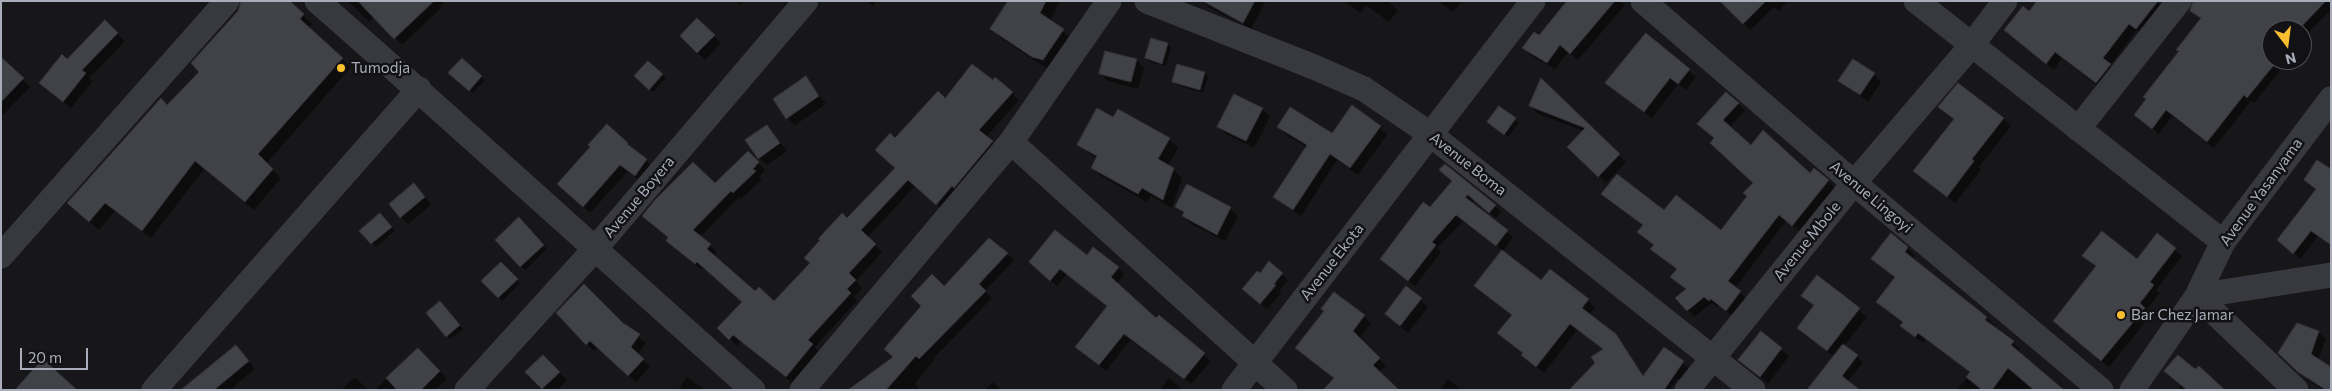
<!DOCTYPE html>
<style>
body{margin:0}
#map{position:relative;width:2332px;height:391px;overflow:hidden;background:#17171a;font-family:Commissioner,sans-serif}
canvas{display:block}
.frame{position:absolute;inset:0;border:2px solid #a9adba;pointer-events:none}
.north{position:absolute;left:2262px;top:20px;width:50px;height:50px;box-sizing:border-box;background:#121215;border:1px solid #4e5057;border-radius:50%;rotate:165deg;font-size:14px;font-weight:700;line-height:20px;text-align:center;color:#a9adba}
.north::after{content:'';display:block;margin:auto;width:18px;height:22px;background:#fabe2f;clip-path:polygon(50% 0,100% 100%,50% 72%,0 100%)}
.scale{position:absolute;left:20px;top:348px;width:68px;height:22px;box-sizing:border-box;border:2px solid #a9adba;border-top:0;padding-left:6px;font-size:15px;line-height:18px;white-space:nowrap;color:#a9adba;-webkit-text-stroke:4px #121215;paint-order:stroke}
</style>
<div id="map">
<canvas width="2332" height="391"></canvas>
<div class="frame"></div>
<div class="north">N</div>
<div class="scale">20 m</div>
</div>
<script>
const c = document.querySelector('canvas').getContext('2d');
c.lineJoin = 'round';
function fill(path, color) {
  c.fillStyle = color;
  c.fill(path, 'evenodd');
}
function strokePath(path, color, width, dash) {
  c.strokeStyle = color;
  c.lineWidth = width;
  c.lineCap = dash ? 'butt' : 'round';
  c.setLineDash(dash || []);
  c.stroke(path);
}
function label(font, color, halo, rows, align = 'center') {
  c.font = font + ' Commissioner,sans-serif';
  c.lineWidth = 5;
  c.setLineDash([]);
  c.textBaseline = 'middle';
  c.strokeStyle = halo;
  c.fillStyle = color;
  for (const [text, x, y, turn = 0] of rows) {
    c.save();
    c.translate(x, y);
    c.rotate((+turn || 0) * Math.PI / 180);
    c.textAlign = isNaN(turn) ? turn : align;
    if (halo) c.strokeText(text, 0, 0);
    c.fillText(text, 0, 0);
    c.restore();
  }
}
fill(new Path2D(`
 M288,1l24,23 -4,4 43,39 -85,97 15,14 -27,32 -50,-41 -53,69 -36,-27 -16,19 -21,-18 90,-106z
 M348,1h96l-4,5 2,1 -40,38 -27,-28 -6,5z
 M735,1h8l-3,4z
 M867,1h10l-4,5z
 M1010,1h50l-10,20 23,19 -20,29 -10,-3 -42,-28 -10,-10z
 M1203,1h63l-15,28 -43,-22z
 M1343,1h45l10,9 -9,12 -23,-17 -5,8z
 M1438,1h24l-9,11z
 M1576,1h45l4,4 -47,55 -10,-8 -13,17 -24,-13 -7,-8z
 M1729,1h58l-8,10 -5,-4 -24,23 -25,-25z
 M2156,1l8,8 -20,26 -7,-5 -27,35 7,7 -14,18 -41,-32 -8,12 -48,-40 23,-17z
 M2213,1h118v13l-3,-2 -26,27v-9h-30v30h17l-35,43 -3,-2 -37,47 -42,-32 -13,18 -24,-19z
 M697,20l24,23 -16,17 -23,-24z
 M105,22l20,19 -36,37 4,3 -22,27 -23,-18 20,-30z
 M1646,35l50,42 -10,13 -8,-6 -26,34 -38,-28z
 M1152,39l16,5 3,4 -5,18 -16,-4 -4,-4z
 M1,59l29,28 -29,30z
 M1137,60l7,8 -6,21 -30,-8 -8,-7z
 M648,62l18,16 -13,14 -14,-12z
 M1178,65l27,8 3,4 -5,16 -26,-8 -4,-4z
 M1874,74l7,8 -13,20 -29,-22z
 M454,76l27,1 4,3 -12,13z
 M805,78l21,26 -31,21 -8,-7z
 M1541,80l85,82 -20,21 -38,-36 16,-16 -46,-17 -7,-8z
 M993,82l19,11 7,7 -33,37 13,12 -55,62 -29,-25 -48,52 15,14 -26,29 6,7 -8,9 3,4 -42,46 4,5 -26,32 -52,-43 -4,5 -19,-18 25,-25 -39,-35 -2,2 -27,-22 40,-63 33,-32 17,17 -6,7 3,2 -21,20 -2,-2 -39,40 17,15 -3,4 41,37 19,10 37,-39 36,-44 49,-52v-28l49,-40z
 M1738,104l7,6 -15,17 21,20 77,34 7,7 -35,43 -14,-10 -51,67 12,11 -13,18 -16,-12 -1,2 -5,-4 -18,14 -6,-7 -1,-20 -15,-13 5,-7 -25,-21 3,-4 -12,-19 -33,-26 54,12 57,19 27,-34 6,-14 -48,-52z
 M1939,107l64,11 8,8 -32,41 2,3 -26,33 -40,-32 39,-51z
 M1499,108l20,15 -11,14 -16,-11z
 M1262,109l8,8 -16,31 -28,-14 -8,-8z
 M1114,119l55,20 9,9 -10,18 14,12 -10,30 -21,-12 -4,6 -46,-26 -9,-9 5,-8 -19,-15z
 M766,126l21,25 -20,14 -8,-7z
 M1279,127l53,7 48,-7 7,8 -29,40 -21,-15 -36,56 -27,-19 33,-50 -21,-12z
 M627,144l26,23 -11,15 -14,-11 -38,42 -24,-22z
 M2331,167v79l-13,-10 -18,23 -15,-14z
 M1453,182l42,24 6,6 -5,6 -22,-18 -3,3 42,34 -10,14 -40,-30 -26,27 4,4 -26,34 -28,-21z
 M421,192l10,13 -23,19 -7,-7z
 M1177,207l53,1 8,8 -13,25 -34,-17z
 M384,218l11,13 -19,16 -15,-16z
 M519,219l28,30 -22,21 -28,-30z
 M2157,235l25,21 -26,34 4,3 -14,17 5,5 -42,52 -47,-39 34,-61 -12,-11 53,4z
 M1907,248l8,7 -3,4 75,59 7,7 -2,2 28,22 -2,3 44,38h-105l14,-17 -45,-34 -3,4 -14,-10 -7,-7 2,-3 -26,-22 18,-23 -23,-19z
 M1007,254l7,6 -29,31 7,7 -59,61 1,1 -19,23 4,7h-62l38,-33 49,-69z
 M1087,257l31,11 6,6 -7,10 39,36 3,-4 52,45 -20,23 -61,-44 -24,31 -29,-24 31,-40 -41,-33 -10,12 -20,-17z
 M501,264l19,20 -18,17 -19,-20z
 M1550,271l45,36 -6,8 33,27 22,35 20,-28 26,20 -9,12 -4,-2 -8,11h-43l-29,-27 7,-13 -27,-20 -33,43 -14,-11 -7,-7 1,-2 -12,-37 -36,-30 65,-4z
 M1260,274h22l6,6 -9,11 2,2 -14,16 -17,-14z
 M1817,277l50,40 -23,29 19,16 -15,20 -29,8 15,-33 -36,-29 17,-22 -12,-10z
 M1407,288l21,19 -20,26 -22,-19z
 M1335,293l36,30 -12,16 27,27 -7,6 -44,7 -39,-31 29,-37z
 M443,306l20,23 -13,10 -3,-3z
 M558,313l65,12 23,18 -8,11 12,13 -14,15 -38,-34 -4,3z
 M2318,332l8,7 -8,21 13,30h-8l-16,-11 -28,-26z
 M1761,333l28,23 -21,28 -28,-24z
 M236,347l19,22 -25,21h-43z
 M418,349l29,30 -12,11h-60z
 M543,357l24,23 -10,10h-13l-17,-18z
 M2166,371l56,19h-45l4,-5z
 M355,377l13,13h-27z
 M687,377l18,13h-27z
 M1169,378l14,12h-23z
 M1448,379l14,11h-22z
 M993,382l8,8h-16z`), '#0007');
const building = new Path2D(`
 M241,1h49l14,13 -4,5 43,39 -85,96 15,15 -28,33 -50,-41 -53,70 -37,-28 -16,19 -22,-19 94,-105 6,7 32,-33 -8,-9 47,-52z
 M358,1h76l-40,38z
 M1008,1h38l-6,12 24,16 -21,31 -11,-3 -42,-28z
 M1203,1h52l-12,22z
 M1567,1h48l-45,53 -10,-9 -13,18 -25,-15 12,-16 5,3z
 M1720,1h46l-23,23z
 M2037,1h121l-22,28 -7,-5 -26,34 8,6 -15,19 -41,-31 -9,12 -42,-34 19,-24 6,5z
 M2193,1h133l-28,29h-26v30h6l-31,38 -3,-3 -37,47 -41,-32 -14,19 -18,-14 12,-16 -3,-2 36,-46 -3,-1 25,-32 -11,-7z
 M697,18l18,17 -18,18 -17,-17z
 M105,20l13,13 -36,37 4,3 -23,29 -24,-19 23,-29 5,5z
 M1646,33l44,36 -12,15 -8,-6 -26,34 -39,-29z
 M1151,38l17,5 -6,21 -17,-6z
 M1105,51l32,8 -6,23 -32,-8z
 M1,57l23,21 -23,24z
 M462,58l20,18 -13,15 -21,-18z
 M1853,59l22,14 -15,22 -22,-14z
 M648,61l15,13 -14,16 -15,-14z
 M972,64l21,16 2,-3 18,15 -34,38 14,11 -39,47 -2,-2 -16,19 -28,-25 -47,50 15,14 -27,29 7,7 -9,9 4,4 -43,47 5,4 -27,33 -53,-42 -4,5 -12,-12 25,-26 -45,-40 -2,2 -29,-23 2,-4 -26,-21 13,-16 38,-38 22,21 33,-32 11,11 -6,7 3,2 -23,22 -2,-2 -38,39 18,14 -4,5 48,42 4,-4 15,14 36,-38 -6,-5 16,-18 -2,-1 24,-26 5,5 48,-50 -20,-18 15,-17 5,5 43,-47 7,7z
 M1177,64l28,8 -5,18 -28,-8z
 M806,76l13,20 -33,23 -13,-20z
 M1541,78l79,76 -22,23 -31,-30 18,-19 -56,-22z
 M1958,83l46,35 -32,41 2,2 -27,36 -34,-26 41,-52 -16,-12z
 M1726,92l13,11 -16,17 28,25 12,-15 47,43 4,-5 15,12 -37,46 -13,-11 -51,66 13,10 -15,20 -15,-12 -2,2 -5,-4 -17,14 -12,-13 11,-9 -16,-12 7,-8 -27,-20 4,-4 -17,-13 6,-7 -42,-31 16,-20 47,36 12,-15 45,35 26,-34 -4,-3 10,-10 -43,-40 4,-5 -17,-14z
 M1234,94l29,14 -17,33 -29,-14z
 M1352,105l29,21 -31,42 -20,-14 -37,56 -20,-13 34,-52 -30,-18 13,-20 42,26z
 M1499,106l17,12 -12,17 -17,-13z
 M1097,108l16,9 5,-8 52,29 -12,21 16,9 -11,32 -21,-12 -4,6 -47,-26 6,-12 -20,-11z
 M607,124l21,19 -1,1 20,15 -12,17 -15,-11 -37,42 -26,-23 33,-37 -2,-2z
 M767,125l13,18 -22,16 -13,-19z
 M2317,160l14,9v76l-20,-14 -18,23 -16,-14 39,-51 -12,-9z
 M1445,164l51,41 -7,8 -21,-18 -3,2 43,33 -12,16 -40,-31 -24,27 4,3 -28,36 -28,-22 43,-57 7,5 22,-26 -13,-11z
 M414,183l11,14 -25,21 -11,-14z
 M1187,184l44,23 -14,28 -35,-19 2,-4 -9,-5z
 M380,213l12,14 -21,17 -12,-13z
 M519,217l25,28 -24,22 -25,-27z
 M1055,230l32,25 6,-8 26,20 -8,10 45,41 3,-3 46,38 -21,26 -60,-45 -25,31 -24,-18 32,-41 -47,-37 -10,12 -21,-19z
 M2102,231l35,28 20,-26 19,15 -26,34 4,3 -14,18 5,5 -44,53 -48,-40 43,-55 -14,-10z
 M1891,233l17,14 -3,5 82,65 -2,3 29,21 -3,4 53,45h-30l-26,-22 -16,22h-10l-16,-13 4,-5 -52,-39 -3,4 -15,-11 3,-4 -27,-20 19,-25 -24,-18z
 M989,238l19,15 -29,31 7,7 -67,68 -3,-3 -30,34h-38l45,-33 -9,-8 37,-43 -10,-10 21,-22 12,12z
 M1502,250l39,30 9,-11 39,30 -7,9 34,26 27,42 21,-29 20,14 -20,29h-95l26,-27 -4,-6 12,-8 -33,-25 -34,43 -15,-12 2,-2 -26,-20 15,-18 -38,-29z
 M1269,261l14,12 -9,11 2,1 -16,19 -18,-15 15,-18 3,2z
 M501,262l17,17 -20,19 -17,-17z
 M1817,275l43,33 -33,43 -30,-23 17,-23 -13,-9z
 M584,284l39,39 17,11 -9,13 13,12 -16,17 -38,-35 -4,4 -30,-32z
 M1406,286l16,12 -22,28 -15,-12z
 M1334,292l31,23 -12,16 27,27 -7,7 26,25h-76l11,-12 -39,-30 29,-37 -3,-2z
 M440,301l20,24 -14,12 -20,-24z
 M2297,323l22,8 -8,23 20,13v23h-5l-28,-18 -20,-19z
 M1761,331l21,17 -22,29 -22,-17z
 M1843,344l15,11 -16,21 18,14h-53z
 M236,345l13,16 -35,29h-33z
 M418,348l22,23 -19,19h-24l-11,-12z
 M543,355l17,17 -18,17 -17,-17z
 M2178,355l17,14 4,-3 26,24h-38l-23,-19z
 M43,359l34,31h-62z`);
fill(building, '#414247');
strokePath(building, '#313136', 1);
strokePath(new Path2D(`
 M317,1c147,128 290,260 436,389
 M1147,1l167,66 50,22 66,45 323,256
 M1643,1l211,182 247,207
 M1916,1l307,241
 M2078,129l101,-128
 M1011,142l274,248
 M1,256l226,-255
 M2197,296l99,94
 M2197,296l134,-21
 M154,390l265,-301
 M467,390l127,-140 212,-249
 M802,390l209,-248 98,-141
 M1234,390l299,-389
 M1687,390l167,-207 117,-137 34,-45
 M2132,390l65,-94 26,-54 108,-143`), '#38393f', 25);
for (const [x, y, r, color] of [
 [341,68,5,"#fabe2f"],
 [2121,315,5,"#fabe2f"]
]) {
  const dot = new Path2D();
  dot.arc(x, y, r, 0, 2 * Math.PI);
  c.fillStyle = color;
  c.fill(dot);
  strokePath(dot, '#121215', 2);
}
label('15px', '#a9adba', '#121215', [
 ["Tumodja",351,68],
 ["Bar Chez Jamar",2131,315]
], 'left');
label('15px', '#a9adba', '#121215', [
 ["Avenue Boma",1468,164,38],
 ["Avenue Yasanyama",2261,192,-54],
 ["Avenue Boyera",639,197,-50],
 ["Avenue Lingoyi",1871,197,40],
 ["Avenue Mbole",1807,241,-51],
 ["Avenue Ekota",1332,262,-52]
]);
</script>
